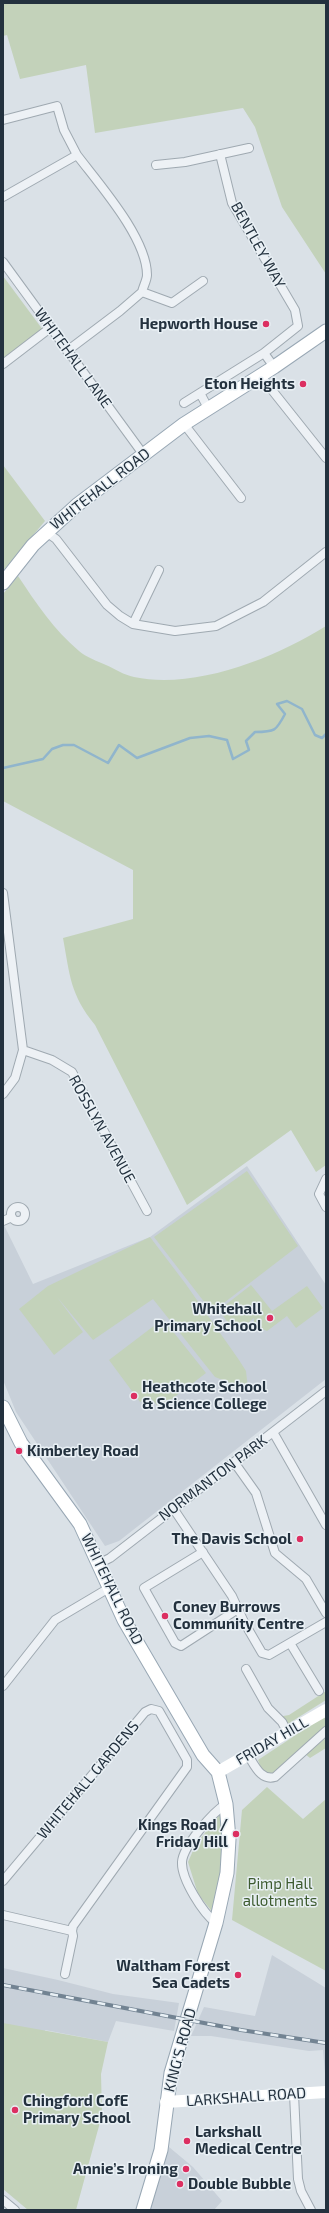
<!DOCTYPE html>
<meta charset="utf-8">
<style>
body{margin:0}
#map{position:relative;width:329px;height:2213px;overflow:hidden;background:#dae1e7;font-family:"Exo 2",sans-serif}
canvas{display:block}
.frame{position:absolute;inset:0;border:4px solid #23313e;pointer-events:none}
</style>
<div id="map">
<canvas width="329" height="2213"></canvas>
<div class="frame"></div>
</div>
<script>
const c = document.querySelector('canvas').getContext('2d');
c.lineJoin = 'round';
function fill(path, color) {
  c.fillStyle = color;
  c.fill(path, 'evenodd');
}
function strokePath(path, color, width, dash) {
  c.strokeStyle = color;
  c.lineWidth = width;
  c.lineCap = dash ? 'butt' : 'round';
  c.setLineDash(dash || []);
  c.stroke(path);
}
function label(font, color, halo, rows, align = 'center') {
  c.font = font + ' "Exo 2",sans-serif';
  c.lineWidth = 3;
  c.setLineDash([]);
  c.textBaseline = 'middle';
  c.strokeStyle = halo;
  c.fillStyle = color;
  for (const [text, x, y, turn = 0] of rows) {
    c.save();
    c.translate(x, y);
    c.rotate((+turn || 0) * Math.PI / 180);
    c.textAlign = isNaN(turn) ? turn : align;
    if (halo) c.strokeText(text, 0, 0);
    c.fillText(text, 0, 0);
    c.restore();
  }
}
fill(new Path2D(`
 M247,1166l79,119v94l-207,162 -14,5 -89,-134 -13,-32v-157l30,61 117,-47z
 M272,1955l54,33v97l-3,-35 -14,1 -98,-15h-20l13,-29 51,9z
 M3,1968l55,12 55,14 66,9 -5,28 -58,-10 -8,21 -63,-12 -42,159z
 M169,2147l24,20 29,34 -8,9h-65z`), '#c8d0d9');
fill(new Path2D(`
 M3,3h323v271l-44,-67 -27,-80 -12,-19 -148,25 -9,-68 -66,14 -13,-44 -4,1z
 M3,276l40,54 -40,30z
 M3,465l42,56 -42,50z
 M18,576c18,27 36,54 61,75 7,6 18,10 27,14 9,4 18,10 28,12 61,13 141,-19 192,-51v539l-10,7 -25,-42 -104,75 -92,-180c-25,-31 -25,-49 -32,-87l70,-19v-49l-130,-69v-207z
 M247,1171l51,75 -86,66 -58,-75z
 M150,1237l35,46 54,77 7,11 2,19 -33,-13 -62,-78 -60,41 -36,-43 26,35 -29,23 -35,-46 29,-23z
 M251,1285l21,26 35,-25 16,22 -27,20 -9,-12 -20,15 -13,-5v-8l-19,15 -16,-23z
 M163,1319l43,54 -46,35 -9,-9 -4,-1 -7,4 -31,-42z
 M326,1691v9l-43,27 -5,-10 11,-2z
 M326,1715v13l-55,48 -8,-2 -5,-14z
 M326,1738v10l-16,10 -5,-4z
 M267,1787l36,32 23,-20v172l-94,-51 10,-110z
 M221,1813c3,35 0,67 -7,101l-16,-20 -10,-32 8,-18z
 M3,2023l105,19 -7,32 1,41 -26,95h-48l-25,-21z`), '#c3d2ba');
strokePath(new Path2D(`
 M3,768l40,-9 9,-10 11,-4h11l34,18 11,-18 18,13 53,-20 19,-2 18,4 6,19 16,-9 -3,-9 9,-9c20,0 21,-1 30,-18l-8,-10 10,-3 15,8 13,26 7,3 4,-4`), '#90b5cc', 2.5);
const street = new Path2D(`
 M3,120l54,-14 7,24 13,25 -74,42
 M220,154l12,49 63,107 3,16 -34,27 10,14
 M77,155c22,29 70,83 70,120 0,5 -4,12 -5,17
 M156,165l29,-3 64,-14
 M3,262l140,192
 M67,351l53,-40 22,-19 30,11 31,-22
 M3,364l47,-36
 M260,375l66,83
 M184,403l16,-10
 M208,408l-8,-15 64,-40
 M184,424l57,74
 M46,532l10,7 51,66 13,11 13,8 42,7 41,-5 47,-24 63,-50
 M133,624l26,-54
 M3,893l20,157 -8,28 -12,16
 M23,1050l29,10 20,12 75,139
 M326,1179l-7,15 7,13
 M11 1214a7 7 0 1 1 14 0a7 7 0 1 1-14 0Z
 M3,1221l9,-4
 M273,1432l53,93
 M234,1462l22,31 19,60 31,26 20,34
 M173,1508l59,88 12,26 18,31 7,2 57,-33
 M203,1552l-59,36 31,55 6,3 57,-37
 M98,1564l12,-6 216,-167
 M290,1643l29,48
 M246,1669l22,39 14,14 6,11
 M3,1686l52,-66 54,-32
 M248,1755c7,11 13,26 27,22l51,-46
 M3,1881l142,-169 6,-3 8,2 28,49v7l-114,159 -1,5 1,5 -8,38
 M3,1915l69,16
 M216,1923c-13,-10 -35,-44 -34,-61 1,-16 31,-50 44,-58
 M294,2094l4,85 3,12 10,19
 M3,2200l12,10`);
const primary = new Path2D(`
 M3,583l30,-38 44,-40 107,-81 90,-57 52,-36
 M3,1407l18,36 59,81 44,96 79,135 15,17 8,32 3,35 -2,34 -11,50 -45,150 -10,77 -18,60`);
strokePath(street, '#9fa9b1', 10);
strokePath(primary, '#98a7b4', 15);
strokePath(street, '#edf1f5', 8);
strokePath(new Path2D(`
 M218,1772l108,-62
 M166,2102l160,-10`), '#fff', 12);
strokePath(primary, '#fff', 13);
const rail = new Path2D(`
 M3,1985l238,45 85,13`);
strokePath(rail, '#728392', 4);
strokePath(rail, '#e9f0f5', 2.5, [8]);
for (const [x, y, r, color] of [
 [266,324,4,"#dc2f61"],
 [303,384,4,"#dc2f61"],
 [270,1318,4,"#dc2f61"],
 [134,1396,4,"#dc2f61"],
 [19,1451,4,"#dc2f61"],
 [300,1539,4,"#dc2f61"],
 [165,1616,4,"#dc2f61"],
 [236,1834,4,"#dc2f61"],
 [238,1975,4,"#dc2f61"],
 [15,2110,4,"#dc2f61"],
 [187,2141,4,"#dc2f61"],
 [186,2169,4,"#dc2f61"],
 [180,2184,4,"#dc2f61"]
]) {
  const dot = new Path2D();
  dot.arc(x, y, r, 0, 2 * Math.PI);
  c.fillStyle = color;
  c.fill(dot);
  strokePath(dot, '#e9f0f5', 1.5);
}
label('15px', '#23313e', '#e9f0f5', [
 ["BENTLEY WAY",258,245,61],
 ["WHITEHALL LANE",73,358,54],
 ["WHITEHALL ROAD",100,489,-38],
 ["ROSSLYN AVENUE",102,1129,61],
 ["NORMANTON PARK",213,1478,-37],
 ["WHITEHALL ROAD",112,1589,64],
 ["FRIDAY HILL",272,1741,-30],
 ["WHITEHALL GARDENS",88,1780,-50],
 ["KING'S ROAD",180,2050,-75],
 ["LARKSHALL ROAD",246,2097,-4]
]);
label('bold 15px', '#23313e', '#e9f0f5', [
 ["Hepworth House",258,324],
 ["Eton Heights",295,384],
 ["Whitehall",262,1309],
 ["Primary School",262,1326],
 ["Heathcote School",142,1387,"left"],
 ["& Science College",142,1404,"left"],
 ["Kimberley Road",27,1451,"left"],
 ["The Davis School",292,1539],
 ["Coney Burrows",173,1607,"left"],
 ["Community Centre",173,1624,"left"],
 ["Kings Road /",228,1825],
 ["Friday Hill",228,1842],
 ["Waltham Forest",230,1966],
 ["Sea Cadets",230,1983],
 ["Chingford CofE",23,2101,"left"],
 ["Primary School",23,2118,"left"],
 ["Larkshall",195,2132,"left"],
 ["Medical Centre",195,2149,"left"],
 ["Annie’s Ironing",178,2169],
 ["Double Bubble",188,2184,"left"]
], 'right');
label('15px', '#3d5b2f', '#e9f0f5', [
 ["Pimp Hall",280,1884],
 ["allotments",280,1901]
]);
</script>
